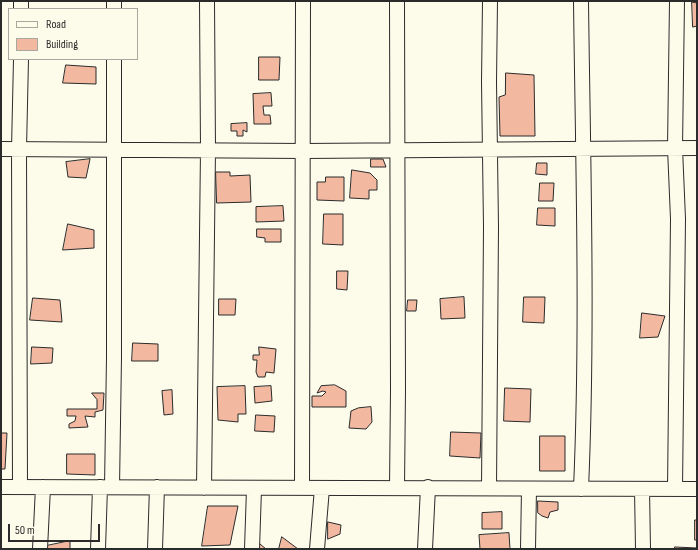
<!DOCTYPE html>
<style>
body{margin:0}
#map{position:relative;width:698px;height:550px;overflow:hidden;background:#fdfbea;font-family:"Sofia Sans Condensed",sans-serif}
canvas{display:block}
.frame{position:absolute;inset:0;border:2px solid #2b2b2b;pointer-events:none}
.legend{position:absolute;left:8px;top:8px;width:130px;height:52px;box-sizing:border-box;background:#fdfbea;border:1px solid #a9a89e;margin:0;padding:5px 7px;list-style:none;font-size:12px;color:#2b2b2b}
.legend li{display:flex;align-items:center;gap:8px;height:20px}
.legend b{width:20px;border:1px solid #a9a89e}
.scale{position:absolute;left:8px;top:524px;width:92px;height:18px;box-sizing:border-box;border:2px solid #2b2b2b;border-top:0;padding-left:5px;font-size:12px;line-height:14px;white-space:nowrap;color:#2b2b2b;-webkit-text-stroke:3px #fdfbea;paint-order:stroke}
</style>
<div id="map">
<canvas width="698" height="550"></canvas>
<div class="frame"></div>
<ul class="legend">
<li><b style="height:5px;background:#fdfbea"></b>Road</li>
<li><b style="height:11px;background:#f2b8a0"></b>Building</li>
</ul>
<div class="scale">50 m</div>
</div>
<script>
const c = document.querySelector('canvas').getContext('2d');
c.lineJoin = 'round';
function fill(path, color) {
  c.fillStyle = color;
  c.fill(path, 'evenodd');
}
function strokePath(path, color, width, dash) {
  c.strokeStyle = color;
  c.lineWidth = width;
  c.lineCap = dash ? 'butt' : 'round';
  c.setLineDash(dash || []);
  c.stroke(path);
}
const building = new Path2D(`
 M692,2l5,1v23l-4,1z
 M259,57h21l-1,23h-20z
 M66,65l30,2v17l-33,-1z
 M506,73l28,2 1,61h-35l-1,-39 6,-2z
 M271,93l1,13h-9l1,9h6l1,9h-17l-1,-30z
 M247,123v9l-4,-2v6h-6v-5h-6v-7z
 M90,159l-4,19 -18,-1 -2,-15z
 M371,159h12l3,8h-15z
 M537,163h10v12l-11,-1z
 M352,170l18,3 7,7v10h-8v9l-19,-1z
 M216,172h14v4l20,-1 1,27 -34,1z
 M326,177h18v24l-27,-1v-18h8z
 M540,183h14l-1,18h-14z
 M283,206l1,15 -28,1v-15z
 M538,208h17v18l-18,-1z
 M324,214h19v31l-20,-1z
 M68,224l26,6v18l-31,2z
 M257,229h24v13h-16v-4l-8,-1z
 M337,271h11l-1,19 -10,-1z
 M464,297l1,21 -24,1 -1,-20z
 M524,297h21l-1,26 -21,-1z
 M33,298l27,2 2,22 -32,-2z
 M219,299h17l-1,16h-16z
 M408,300h9l-1,11h-9z
 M642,313l23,3 -7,21 -18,1z
 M133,343l25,1v17h-26z
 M32,347l21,1 -1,15 -21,1z
 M259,347l17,2 -2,24 -8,-1 -1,5h-7l-2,-5 1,-12h-4v-5h6z
 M335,385l11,6v16h-34v-11h10l4,-4 -3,-1 -6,2 4,-7z
 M245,386l1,28h-8v8l-20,-2 -1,-33z
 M271,386l1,15 -17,2 -1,-16z
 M505,388l26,1 -1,33 -26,-1z
 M172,390l1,24 -9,1 -2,-24z
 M92,393h12l-1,17 -8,2v5l-10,-1 3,11 -19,1v-4l6,-3 1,-5h-9v-7h30v-9z
 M371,407l1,15 -6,7 -17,-1 2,-17 7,-3z
 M256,415l19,1 -1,16 -19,-1z
 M451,432l30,1 -1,25 -30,-2z
 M1,433h6l-2,36h-4z
 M540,436h25v35h-25z
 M67,454h28v21l-28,-1z
 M538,501l20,1v8l-8,2 -2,6 -6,-2 -4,-3z
 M208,506h30l-8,39 -28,1z
 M502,512v17h-20v-16z
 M695,520h2v20h-2z
 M328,522l13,3 -1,9 -12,5z
 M509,533l1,16h-30l-1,-14z
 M282,537l16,12h-19z
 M70,541v8h-24v-3z
 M260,544l6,5h-7z
 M675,547l22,1v1h-22z`);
fill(building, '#f2b8a0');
strokePath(building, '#2b2b2b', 1);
const minor = new Path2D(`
 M21,1v8
 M114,1v8
 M397,1l1,389 -1,97
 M1,149l303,2 393,-3
 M1,487l696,2
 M20,487l-1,-338 2,-90
 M112,487l2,-130v-298
 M204,488l4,-338 -1,-149
 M302,488l1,-487
 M489,488l2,-261 -2,-145 1,-81
 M581,489c7,-162 2,-325 0,-488
 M642,489l1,60
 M675,489l3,-270 -3,-71 2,-147
 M40,549l3,-62
 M98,549l2,-62
 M155,549l2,-62
 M252,549l2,-60
 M317,549l5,-61
 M425,549l3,-62
 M528,549l1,-60`);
strokePath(minor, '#2b2b2b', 16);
strokePath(minor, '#fdfbea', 14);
</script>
